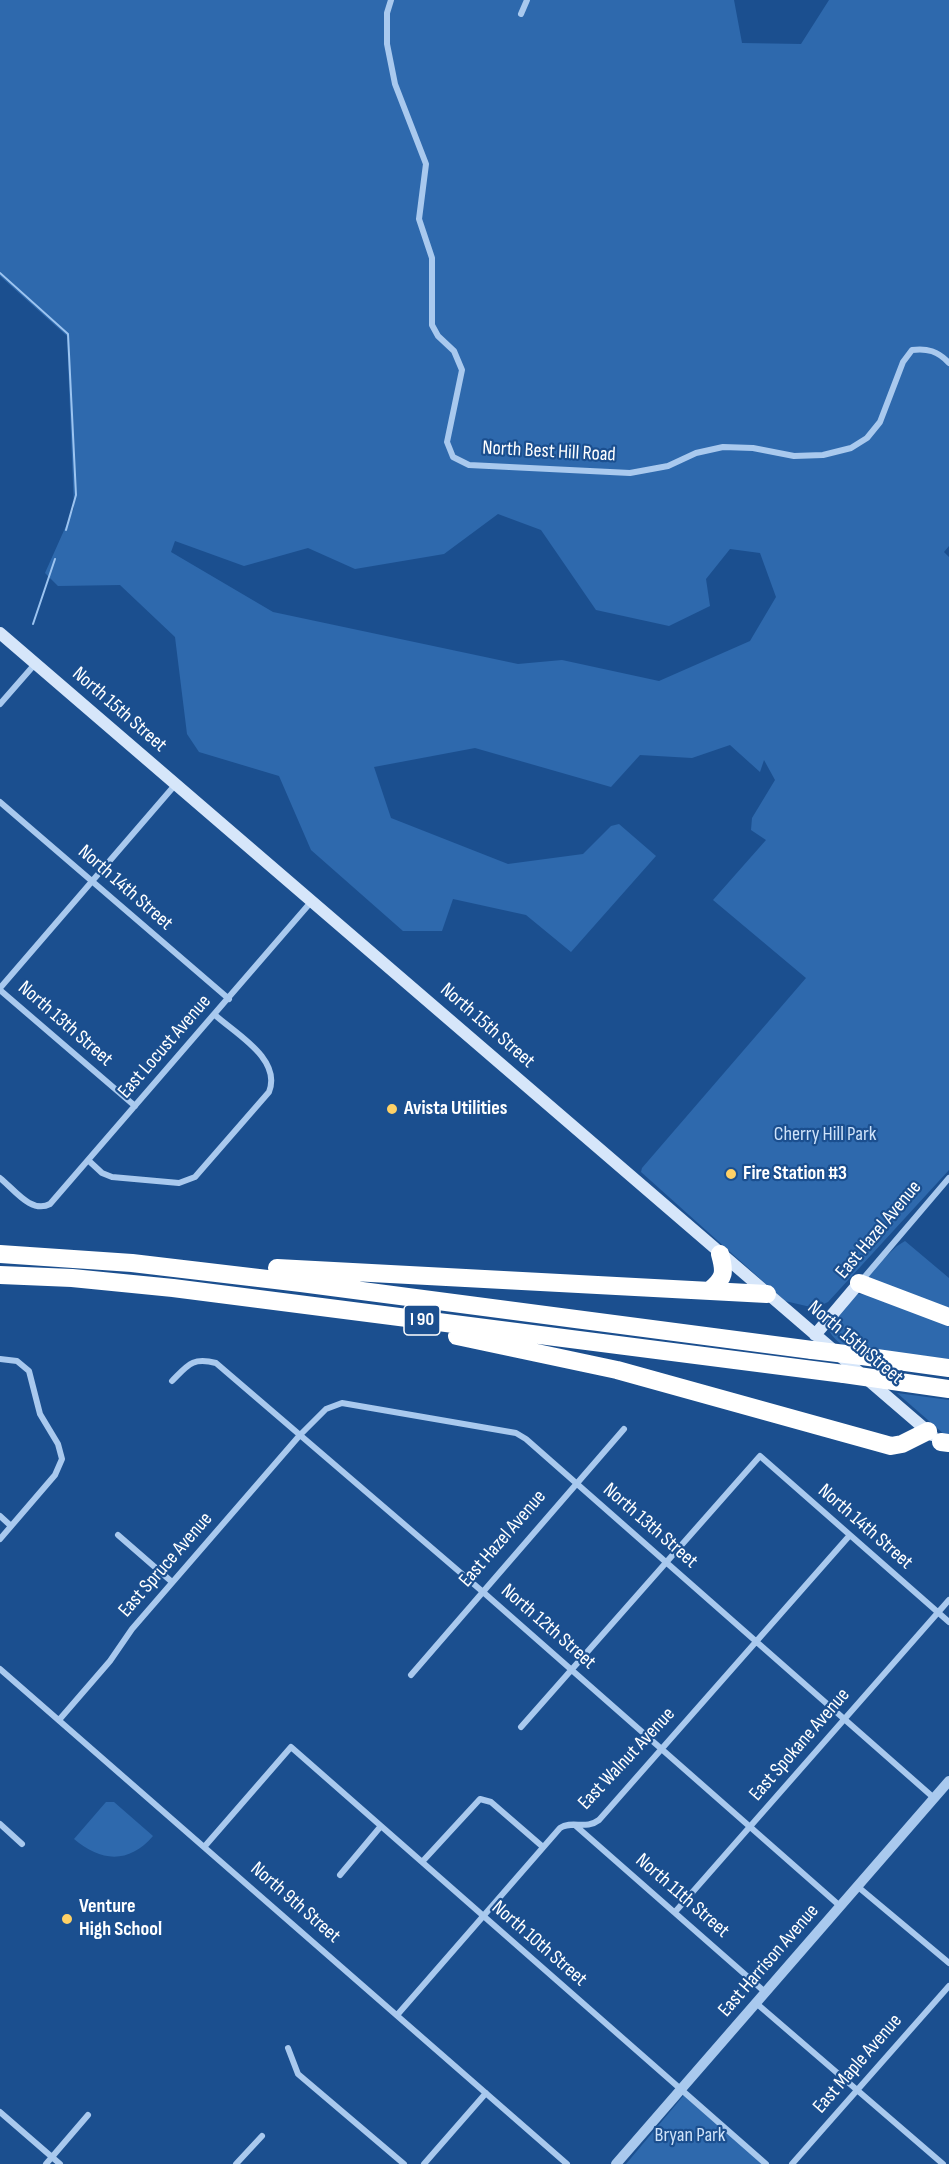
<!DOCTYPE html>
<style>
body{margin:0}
canvas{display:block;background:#1b4f8f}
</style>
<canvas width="949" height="2164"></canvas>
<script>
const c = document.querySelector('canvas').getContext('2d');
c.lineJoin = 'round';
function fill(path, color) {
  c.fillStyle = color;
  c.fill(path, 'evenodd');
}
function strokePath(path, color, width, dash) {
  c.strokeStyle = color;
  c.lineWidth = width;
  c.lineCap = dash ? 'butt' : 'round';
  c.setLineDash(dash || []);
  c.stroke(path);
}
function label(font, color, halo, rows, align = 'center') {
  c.font = font + ' "Sofia Sans Condensed",sans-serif';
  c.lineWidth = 4.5;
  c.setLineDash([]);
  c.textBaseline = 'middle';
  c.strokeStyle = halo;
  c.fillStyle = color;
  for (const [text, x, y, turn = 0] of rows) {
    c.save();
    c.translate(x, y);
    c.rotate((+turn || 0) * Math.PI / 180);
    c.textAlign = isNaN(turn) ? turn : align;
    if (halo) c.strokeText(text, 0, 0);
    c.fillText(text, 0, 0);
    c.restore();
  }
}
fill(new Path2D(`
 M0,0h734l8,43 59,1 28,-44h120v546l-5,6 5,5v613l-121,132 -13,6 -30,-7 -144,-129 1,-4 164,-190 -93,-78 53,-60 -15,-10 1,-12 23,-38 -11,-20 -4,12 -30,-27 -38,13 -52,-3 -29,32 -136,-39 -101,19 17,51 117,46 75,-10 28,-28 8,-2 37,32 -85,96 -45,-37 -73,-16 -11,32h-39l-92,-81 -32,-74 -80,-24 -12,-18 -12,-97 -55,-52 -62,1 -13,-13 29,-65 -7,-172 -67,-60zM498,514l43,16 55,80 73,16 41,-20 -4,-27 24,-30 30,4 16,44 -26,44 -91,40 -97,-21 -44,4 -245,-52 -102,-60 4,-11 69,25 64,-18 47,21 89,-15z
 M905,1241l44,37v33l-81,-33 2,-6 27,-26z
 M857,1294l17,1 75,26v38l-106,-13c-4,-4 -11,-9 -13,-14 -4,-13 19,-30 27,-38z
 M897,1393l52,7v38l-4,-3z
 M106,1802h8l39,34c-24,28 -52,26 -79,3z
 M684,2095l82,69h-140z`), '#2e69ad');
strokePath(new Path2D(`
 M0,273l68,61 8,161 -10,35
 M33,624l22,-65`), '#9cc4f0', 2);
strokePath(new Path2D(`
 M391,0l-4,13v31l8,40 31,80 -7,55 13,39v67l6,11 16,15 8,19 -15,72 6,15 16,8 161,8 38,-7 28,-13 27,-6 30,1 41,8 29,-1 28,-7 16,-10 13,-16 23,-60 9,-12c15,-2 26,1 37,13
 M521,14l6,-14
 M0,704l35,-40
 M0,802l229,197
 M0,988l175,-203
 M0,990l135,116
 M88,1160l14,13 10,4 67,6 16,-6 74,-85c13,-33 -33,-58 -54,-77
 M0,1178c14,11 31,36 50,26l261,-302
 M862,1280l87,-102
 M0,1359l17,2 12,10 11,43 18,30 4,15 -7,16 -55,64
 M172,1381c16,-16 20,-24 44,-18l267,229 357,314
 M0,1516l11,10
 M118,1535l54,47
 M0,1669l567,495
 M411,1675l213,-246
 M59,1720l51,-59 22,-32 168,-194 26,-26 16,-6 174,30 10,6 408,359
 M521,1727l239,-271 189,166
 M0,1824l22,20
 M576,1826l189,166
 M205,1846l86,-99 475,417
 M422,1862l58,-63 11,3 52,45
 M340,1875l41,-49
 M857,1886l92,77
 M675,1912l274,-312
 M756,2003l187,161
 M398,2014l162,-186c12,-8 26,2 39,-8l251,-285
 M288,2048l10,26 106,90
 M0,2112l60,52
 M46,2164l42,-49
 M236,2164l26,-28
 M424,2164l62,-71
 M792,2164l157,-178`), '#a9c9ee', 6);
strokePath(new Path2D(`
 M616,2164l333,-383`), '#a9c9ee', 10);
strokePath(new Path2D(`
 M0,633l932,802
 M815,1335l44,-52`), '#d6e6fa', 12);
strokePath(new Path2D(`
 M0,1254l132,9 169,20 511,67
 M277,1268l490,26
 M0,1275l72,3 101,10 671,86
 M859,1283l90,34
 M710,1290c15,-12 15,-18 10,-36
 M457,1336l160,34 274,76 11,-2 26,-13
 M862,1356l87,12
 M886,1380l63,9
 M941,1442l8,1`), '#fff', 18);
strokePath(new Path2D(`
 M812,1350l50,6
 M844,1374l42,6`), '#fff', 18);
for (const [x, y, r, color] of [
 [392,1109,6,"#ffd166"],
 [731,1174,6,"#ffd166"],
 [67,1919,6,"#ffd166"]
]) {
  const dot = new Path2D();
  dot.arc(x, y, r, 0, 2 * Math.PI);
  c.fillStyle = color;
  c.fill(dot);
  strokePath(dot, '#1b4f8f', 2);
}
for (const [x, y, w] of [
 [422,1320,36]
]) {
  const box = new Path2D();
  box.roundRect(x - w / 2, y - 15, w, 30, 4.5);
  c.fillStyle = '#1b4f8f';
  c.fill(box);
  strokePath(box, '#fff', 1.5);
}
label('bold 18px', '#fff', null, [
 ["I 90",422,1320]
]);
label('20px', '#fff', '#1b4f8f', [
 ["North Best Hill Road",549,452,3],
 ["North 15th Street",119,710,41],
 ["North 14th Street",125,888,41],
 ["North 13th Street",65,1024,41],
 ["North 15th Street",487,1026,41],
 ["East Locust Avenue",165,1047,-49],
 ["East Hazel Avenue",879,1230,-50],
 ["North 15th Street",855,1343,40],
 ["North 13th Street",650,1526,41],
 ["North 14th Street",865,1527,41],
 ["East Hazel Avenue",503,1539,-49],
 ["East Spruce Avenue",166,1565,-49],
 ["North 12th Street",548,1627,41],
 ["East Spokane Avenue",800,1745,-49],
 ["East Walnut Avenue",627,1759,-47],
 ["North 11th Street",682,1896,41],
 ["North 9th Street",295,1903,41],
 ["North 10th Street",539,1944,41],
 ["East Harrison Avenue",769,1961,-49],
 ["East Maple Avenue",858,2064,-49]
]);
label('bold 20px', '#fff', '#1b4f8f', [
 ["Avista Utilities",404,1109],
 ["Fire Station #3",743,1174],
 ["Venture",79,1907],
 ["High School",79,1930]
], 'left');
label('20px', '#cfe3fa', '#1b4f8f', [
 ["Cherry Hill Park",825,1135],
 ["Bryan Park",690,2136]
]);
</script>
